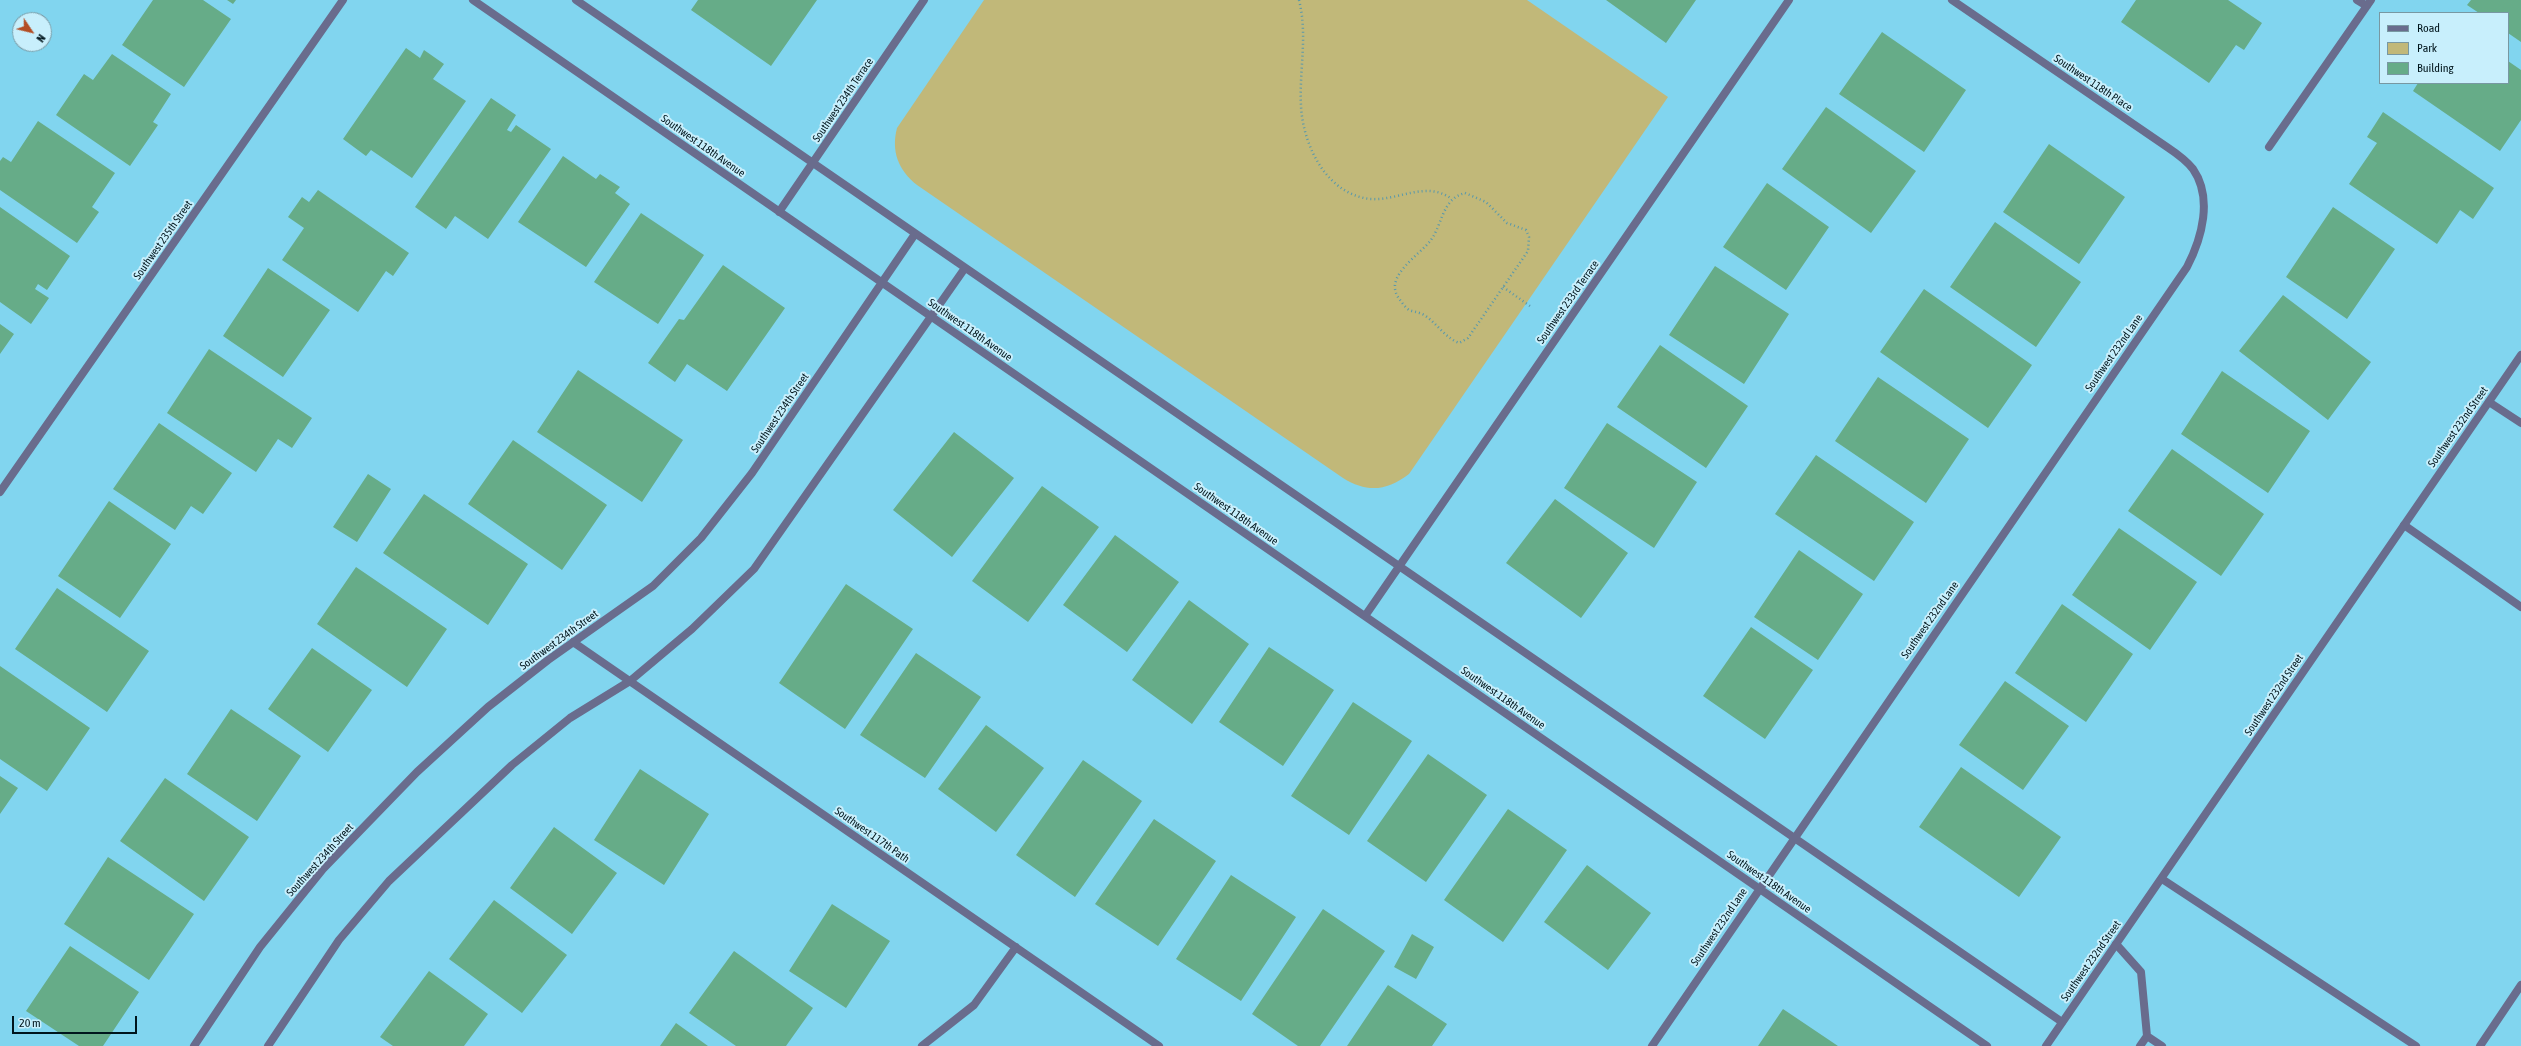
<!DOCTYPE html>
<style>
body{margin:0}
#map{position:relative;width:2521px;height:1046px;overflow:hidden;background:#81d5ef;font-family:"Asap Condensed",sans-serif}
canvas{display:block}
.legend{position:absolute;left:2379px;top:12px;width:130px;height:72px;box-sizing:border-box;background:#c8effc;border:1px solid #7898a2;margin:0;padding:5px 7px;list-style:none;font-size:12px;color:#00151c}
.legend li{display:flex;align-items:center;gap:8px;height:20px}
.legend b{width:20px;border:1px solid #7898a2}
.north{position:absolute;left:12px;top:12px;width:40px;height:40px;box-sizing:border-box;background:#c8effc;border:1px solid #7898a2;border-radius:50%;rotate:125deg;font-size:11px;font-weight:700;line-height:16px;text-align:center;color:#00151c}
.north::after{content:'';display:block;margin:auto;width:14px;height:18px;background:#b34d24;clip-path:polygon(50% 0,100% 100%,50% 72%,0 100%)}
.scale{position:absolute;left:12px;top:1016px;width:125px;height:18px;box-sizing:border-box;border:2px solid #00151c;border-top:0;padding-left:5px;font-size:12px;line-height:14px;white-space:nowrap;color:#00151c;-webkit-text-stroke:3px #c8effc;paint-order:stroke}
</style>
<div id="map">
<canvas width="2521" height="1046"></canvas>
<ul class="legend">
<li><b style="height:5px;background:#696c8d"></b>Road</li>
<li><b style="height:11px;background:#c1b879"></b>Park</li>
<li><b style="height:11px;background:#66ac88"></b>Building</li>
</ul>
<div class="north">N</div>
<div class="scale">20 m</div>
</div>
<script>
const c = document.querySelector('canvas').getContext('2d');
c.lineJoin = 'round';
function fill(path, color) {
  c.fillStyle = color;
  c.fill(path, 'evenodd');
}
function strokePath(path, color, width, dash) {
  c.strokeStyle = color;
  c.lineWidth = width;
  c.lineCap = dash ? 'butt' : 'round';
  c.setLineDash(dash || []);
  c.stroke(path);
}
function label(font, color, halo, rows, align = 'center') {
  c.font = font + ' "Asap Condensed",sans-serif';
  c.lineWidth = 4;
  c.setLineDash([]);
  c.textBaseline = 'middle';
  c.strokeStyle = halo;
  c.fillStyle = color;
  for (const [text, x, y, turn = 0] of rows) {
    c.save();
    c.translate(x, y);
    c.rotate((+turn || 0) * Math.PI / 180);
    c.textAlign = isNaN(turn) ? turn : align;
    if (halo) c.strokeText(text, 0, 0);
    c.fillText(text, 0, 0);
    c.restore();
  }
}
fill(new Path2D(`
 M984,0h543l141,97 -259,377c-22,17 -42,19 -66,4l-426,-293c-19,-15 -26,-34 -20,-57z`), '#c1b879');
fill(new Path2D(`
 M153,0h50l28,19 -47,68 -62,-42z
 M227,0h9l-3,4z
 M698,0h119l-46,66 -80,-56z
 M1606,0h90l-30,43z
 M2136,0h92l34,23 -18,27 -8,-5 -27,38 -88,-61z
 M2471,0h50v42l-13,-9v-20h-29l-12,-8z
 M1882,32l84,58 -42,62 -85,-58z
 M406,48l14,10 4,-8 20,14 -11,15 33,22 -54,77 -41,-28 -5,6 -23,-17z
 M112,54l59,40 -18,28 5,3 -28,41 -74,-51 28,-41 9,6z
 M2508,61l13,9v50l-21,31 -87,-60 5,-8h90z
 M491,98l25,17 -9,15 4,2 5,-7 35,24 -63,90 -33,-23 -9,13 -31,-22z
 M1826,107l90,64 -45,62 -89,-64z
 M2383,112l111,76 -21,31 -13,-9 -23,34 -88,-60 28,-41 -10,-6z
 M38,121l77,52 -23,34 7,5 -22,31 -77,-53v-29l3,-4 8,5z
 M2049,144l76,53 -46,67 -76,-52z
 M563,156l33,23 4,-5 20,13 -5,6 15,11 -44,63 -68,-45z
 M1767,183l62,44 -43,63 -63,-43z
 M318,190l91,63 -16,23 -7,-5 -28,41 -76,-52 22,-32 -16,-11 14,-20 7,5z
 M0,207l70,49 -23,34 -9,-6 -3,5 14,9 -18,26 -31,-22z
 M2333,207l62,42 -48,70 -61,-42z
 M641,213l63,42 -46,69 -64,-42z
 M1995,222l86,60 -45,65 -86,-60z
 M723,265l62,43 -58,83 -40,-27 -12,18 -27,-19 31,-44 5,1z
 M1715,266l74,48 -45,70 -75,-49z
 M268,268l62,42 -47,67 -60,-41z
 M1924,289l108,76 -44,63 -108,-76z
 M2283,295l88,67 -43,58 -89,-69z
 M0,324l14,10 -14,20z
 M1660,345l88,61 -42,62 -89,-61z
 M209,349l103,69 -20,30 -14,-9 -22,33 -89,-59z
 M578,370l105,70 -41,62 -105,-70z
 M2222,371l88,60 -42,62 -87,-59z
 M1878,377l91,62 -43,64 -91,-62z
 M159,423l73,50 -29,41 -12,-8 -16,24 -62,-41z
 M1607,423l90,59 -43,66 -90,-60z
 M954,432l60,46 -62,79 -59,-47z
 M513,440l94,65 -45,65 -94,-66z
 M2172,449l92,65 -43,62 -93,-65z
 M1816,455l98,67 -40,59 -99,-67z
 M368,474l23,15 -34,53 -24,-15z
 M1042,486l57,41 -71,95 -56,-41z
 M424,494l104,70 -40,61 -105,-72z
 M1555,499l73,54 -47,65 -75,-55z
 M109,501l62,43 -51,74 -62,-42z
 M2119,528l78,54 -47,68 -78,-55z
 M1115,535l64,47 -52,70 -64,-47z
 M1799,550l64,44 -45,66 -64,-43z
 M356,567l91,62 -40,58 -90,-63z
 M846,584l67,45 -68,100 -66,-46z
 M57,588l92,63 -42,61 -92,-63z
 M1189,600l60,44 -57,80 -60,-44z
 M2062,604l71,50 -47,68 -71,-49z
 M1751,627l62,43 -48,69 -62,-43z
 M1269,647l65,43 -51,76 -64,-44z
 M312,648l60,42 -44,62 -60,-43z
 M916,653l65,44 -56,81 -65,-43z
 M0,666l90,62 -43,63 -47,-32z
 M2005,681l64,45 -46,64 -64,-45z
 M1353,702l59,39 -63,94 -58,-39z
 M231,709l70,47 -44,65 -70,-47z
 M986,725l58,43 -48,64 -58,-43z
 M1428,754l59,41 -61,87 -59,-41z
 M1083,760l59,41 -67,96 -59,-42z
 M1961,767l100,70 -42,60 -100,-70z
 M640,769l69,45 -45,71 -70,-45z
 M0,776l18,12 -18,26z
 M165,778l84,59 -45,64 -84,-60z
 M1508,809l59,41 -64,92 -59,-42z
 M1154,819l62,42 -58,85 -63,-42z
 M554,827l63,46 -45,61 -62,-46z
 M108,857l86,57 -45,66 -85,-56z
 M1587,865l64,48 -43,57 -64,-48z
 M1231,875l65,42 -55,84 -65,-42z
 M494,900l73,55 -45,58 -73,-54z
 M832,904l58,37 -44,67 -57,-37z
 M1323,909l62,42 -65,95h-22l-46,-32z
 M1412,934l22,13 -18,32 -22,-12z
 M70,946l69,46 -36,54h-24l-53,-35z
 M734,951l79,57 -27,38h-50l-47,-33z
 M429,971l59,43 -24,32h-71l-13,-9z
 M1388,985l59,39 -15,22h-85z
 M1783,1009l55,37h-80z
 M676,1023l32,23h-48z`), '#66ac88');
strokePath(new Path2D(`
 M1299,0c9,36 0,70 2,106 2,39 25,88 69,93 29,2 56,-19 82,0
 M1465,193l21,9 21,21 19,7 3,7 -1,14 -60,87 -9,5c-15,-6 -22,-20 -35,-28 -5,-3 -10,-3 -15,-5 -3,-2 -6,-6 -8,-9 -21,-23 18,-45 30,-61 12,-17 11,-41 34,-47z
 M1503,287l27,19`), '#5898ac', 2.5, [1, 3]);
strokePath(new Path2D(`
 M2489,402l32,21
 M2404,525l117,82
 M2162,879l254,167
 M2480,1046l41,-61`), '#696c8d', 8);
strokePath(new Path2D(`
 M473,0l1514,1046
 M576,0l1486,1022
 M2357,0l10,6
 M2269,147l102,-147
 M779,212l145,-212
 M0,492l343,-492
 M1365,616l424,-616
 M573,642l586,404
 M2116,944l25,28 6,64 15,10
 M194,1046l66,-99 63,-78 94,-97 71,-65 60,-47 105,-74 48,-48 51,-65 163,-239
 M268,1046l71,-106 50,-59 123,-116 58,-47 60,-37 62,-52 62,-60 211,-301
 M922,1046l52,-41 42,-58
 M1652,1046l535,-779c15,-29 26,-69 6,-98 -7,-9 -17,-16 -26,-22l-215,-147
 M2140,1046l7,-10`), '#696c8d', 8);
strokePath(new Path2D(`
 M2046,1046l475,-691`), '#696c8d', 8);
label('11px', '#00151c', '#c8effc', [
 ["Southwest 118th Place",2093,83,34],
 ["Southwest 234th Terrace",843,100,-56],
 ["Southwest 118th Avenue",703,146,35],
 ["Southwest 235th Street",163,240,-55],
 ["Southwest 233rd Terrace",1568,302,-55],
 ["Southwest 118th Avenue",970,330,35],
 ["Southwest 232nd Lane",2114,353,-55],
 ["Southwest 234th Street",780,413,-56],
 ["Southwest 232nd Street",2458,427,-55],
 ["Southwest 118th Avenue",1236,514,35],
 ["Southwest 232nd Lane",1930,620,-55],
 ["Southwest 234th Street",559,640,-36],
 ["Southwest 232nd Street",2274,695,-56],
 ["Southwest 118th Avenue",1503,698,35],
 ["Southwest 117th Path",872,835,35],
 ["Southwest 234th Street",320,860,-48],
 ["Southwest 118th Avenue",1769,882,35],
 ["Southwest 232nd Lane",1719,927,-56],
 ["Southwest 232nd Street",2091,961,-55]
]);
</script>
